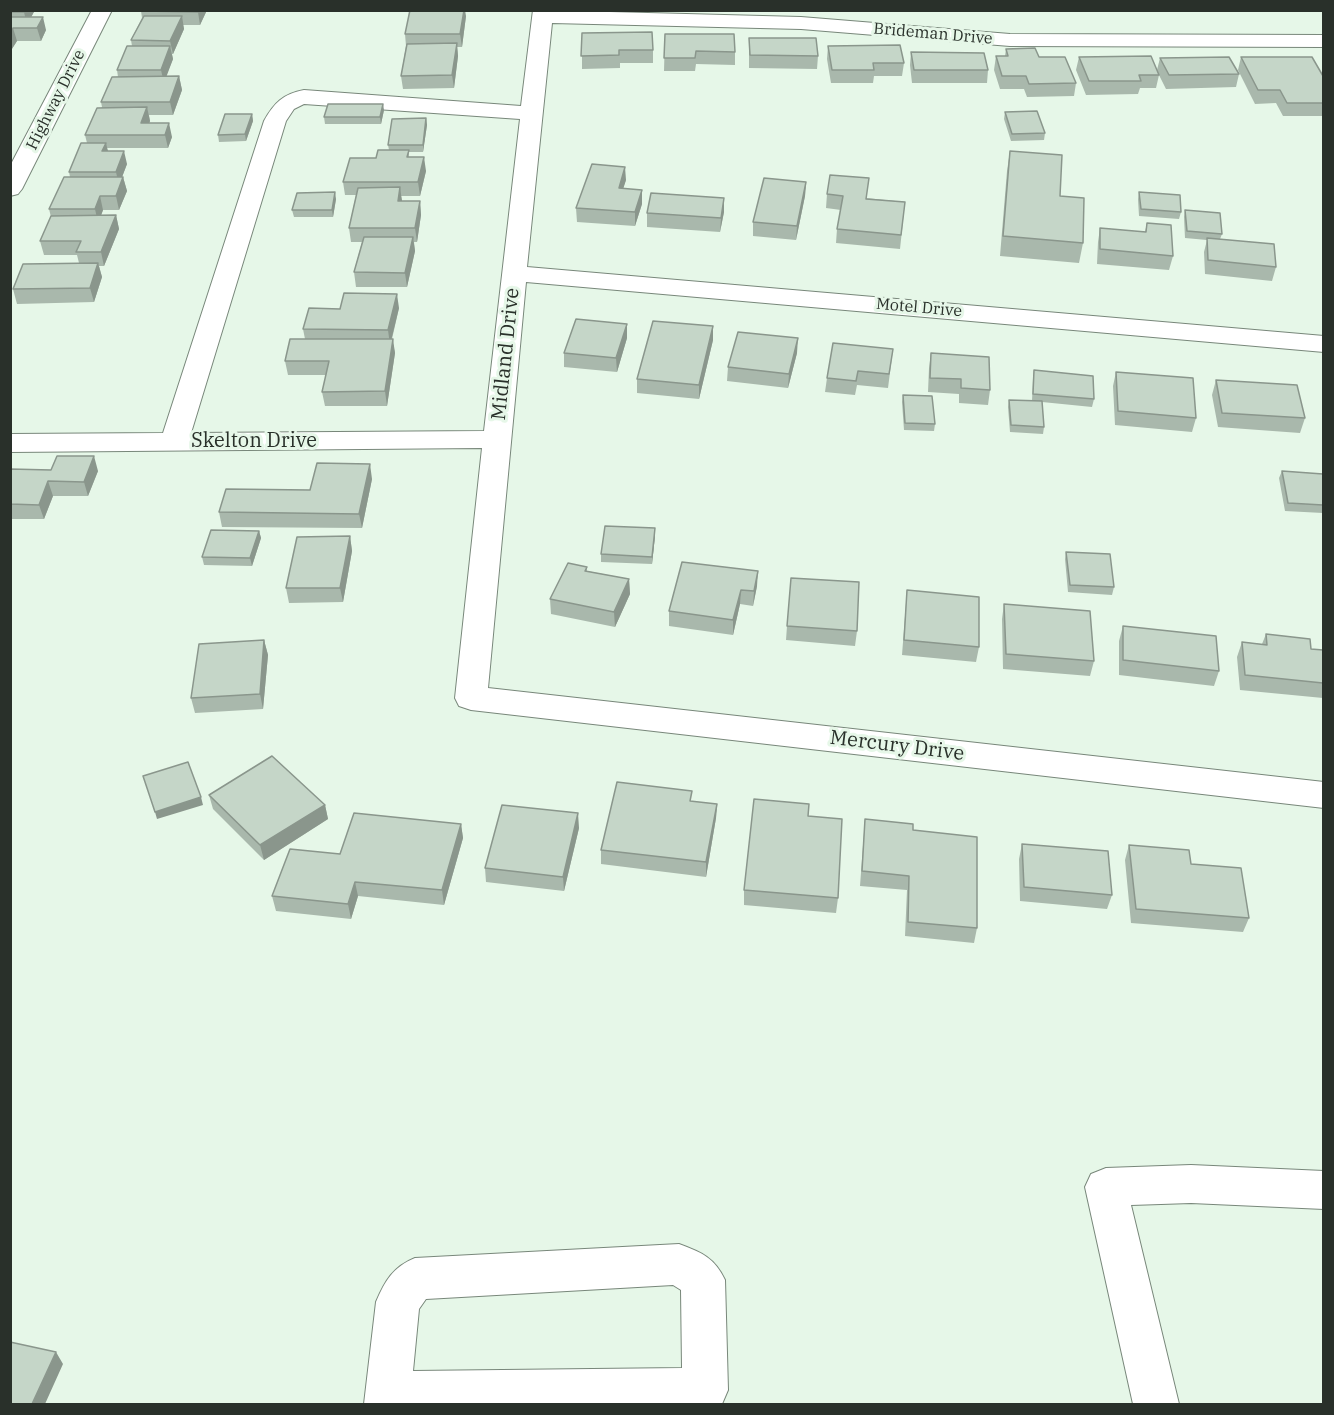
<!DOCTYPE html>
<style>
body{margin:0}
#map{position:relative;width:1334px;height:1415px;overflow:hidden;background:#e6f7e8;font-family:"IBM Plex Serif",serif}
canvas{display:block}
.frame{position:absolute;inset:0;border:12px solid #29302a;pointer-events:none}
</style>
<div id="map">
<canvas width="1334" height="1415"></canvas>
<div class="frame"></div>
</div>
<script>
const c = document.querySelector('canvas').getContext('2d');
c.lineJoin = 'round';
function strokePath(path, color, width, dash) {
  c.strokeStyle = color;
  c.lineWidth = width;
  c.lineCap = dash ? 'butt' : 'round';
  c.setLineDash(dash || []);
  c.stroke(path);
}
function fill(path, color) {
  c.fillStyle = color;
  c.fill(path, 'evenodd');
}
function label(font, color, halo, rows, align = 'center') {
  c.font = font + ' "IBM Plex Serif",serif';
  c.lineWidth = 6;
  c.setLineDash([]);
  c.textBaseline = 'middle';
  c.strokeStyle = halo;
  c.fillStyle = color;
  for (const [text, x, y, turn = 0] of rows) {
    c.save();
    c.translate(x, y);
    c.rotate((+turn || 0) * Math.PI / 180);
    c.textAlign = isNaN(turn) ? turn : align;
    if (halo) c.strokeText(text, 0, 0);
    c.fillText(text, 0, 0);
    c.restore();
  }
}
const minor = new Path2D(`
 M92,10h20l-90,179 -4,5 -8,2v-30z
 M533,10l268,7 209,17 314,1v12l-314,-1 -209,-17 -249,-6 -25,244 797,69v16l-798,-70 -38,406 836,94v26l-853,-98 -12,-4 -4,-8 27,-250 -472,4v-18l153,-1 101,-312c10,-18 19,-27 40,-31l217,16zM304,104l216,15 -36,312 -293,2 95,-312 8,-12z
 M1191,1165l133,6v38l-133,-6 -60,2 48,199h-46l-48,-217 6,-13 15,-6z
 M679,1244c22,8 36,14 46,36l3,110 -6,14h-358l12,-102c9,-21 17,-35 39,-44zM673,1285l8,5 1,78 -269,3 6,-62 7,-10z`);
strokePath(minor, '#78877a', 2);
fill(minor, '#fff');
fill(new Path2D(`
 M10,10h25l-4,7 15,13 -5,11h-24l-7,11z
 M207,10l-7,15h-17l1,4 -11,25h-1l1,5 -7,17h13l3,14 -9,25h-24l1,6 -1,2 23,14 -4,11h-61l1,3 19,13 -5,13h1l4,14 -8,19h-16l-2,6 15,-1 3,14 -15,37h-5l3,11 -8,25 -77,2 -4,-15 66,-26 -2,-8h-33l-4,-14 11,-24 -2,-8 21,-32 -1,-5 18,-29 -2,-8 17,-28 -1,-5 17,-25 -1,-7 15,-24 -1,-6 11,-22 -1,-7z
 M466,16l-4,31h-5l1,9 -4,32 -51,1 -2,-13 5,-30 -1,-12z
 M582,33l71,17v13h-33v5l-38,1z
 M665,34l70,18v13l-39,-1 -1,7h-31z
 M749,38l69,18 -1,13 -68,-1z
 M828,46l76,17 -2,13h-28l-1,7h-42l-4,-24z
 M1006,49l70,34 -2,13 -47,1 -3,-8h-24l-6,-19 2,-14h9z
 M911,52l77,18 -1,13h-75l-2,-18z
 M1079,57l78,13 3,-12 79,16 -3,13 -70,2 -7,-14 -3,13h-16l-2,6 -52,1 -10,-25z
 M1241,57l82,19v40h-40l-7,-13 -21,1 -17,-34z
 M384,110l-3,14h-56l-1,-7z
 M1005,112l40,21 -1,7 -33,1 -7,-22z
 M252,114l1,7 -7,20 -27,1 -1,-7z
 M426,118l1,7 -4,27h-14v5l17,14 -6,25h-19l1,5h18l1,14 -4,27h-3l1,9 -8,36h-51l-2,-15 8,-30h-11l-2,-14 7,-33h-11l-2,-13 46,-32 -1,-5z
 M1010,151l50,45 23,47 -4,20 -79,-7 7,-85z
 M626,180l-3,8 19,16 -7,22 -58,-4 -1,-14z
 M806,182l-1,14 -9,44 -43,-4v-14z
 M1139,192l42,20 -2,7 -40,-3 -1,-17z
 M827,194l78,8 -5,47 -64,-6 1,-14 4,-19 -15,-2z
 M724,198v14l-4,20 -73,-5v-14z
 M336,199l-3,18h-39l-2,-7z
 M1185,210l37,24 -2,5 56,28 -4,14 -67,-7 -1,-22 3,-12 -22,-2 -1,-21z
 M1147,223l26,33 -4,14 -72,-6 1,-22 2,-14 45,4z
 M399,308l-7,31 3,14 -8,53h-62l-3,-14 4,-17h-38l-3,-14 20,-22 -2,-10 37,-20z
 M713,326v14l-14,59 -62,-6v-14z
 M627,338l-10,34 -53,-5v-14z
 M893,349l-5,39 -31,-3 -2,10 -30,-3 2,-14z
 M797,353l-9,35 -61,-7 1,-14z
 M931,353l59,37 -2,15 -29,-2v-9l-31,-2 1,-24z
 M1034,370l60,29 -2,8 -50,-5 2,25 -1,7 -33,-2 -2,-25 1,-7 23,1 1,-23z
 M1116,372l80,46 -4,14 -77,-7 -2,-39z
 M1216,380l89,38 -5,15 -82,-6 -6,-32z
 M903,395l32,29 -1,7 -30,-1 -2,-28z
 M10,469l88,2 -10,25h-35l-9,23h-34z
 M1282,471l41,3v39l-38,-2 -6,-33z
 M372,479l-10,49 -140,-1 -3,-15 91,-22z
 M259,531l2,7 -9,28 -48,-1 -2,-8z
 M350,536l2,15 -9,51 -54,1 -3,-15z
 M655,536l-3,28 -51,-2v-8z
 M1066,552l48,35 -2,8 -44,-3 -3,-33z
 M682,562l75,24 -4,20 -13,-2 -7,31 -64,-9v-15z
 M587,567v4l42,8 1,15 -15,33 -64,-13 -1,-15z
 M907,590l72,57 -3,15 -74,-7z
 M1004,604l90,57 -4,15 -87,-7 -1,-50z
 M787,626l70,5 -2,15 -69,-6z
 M1123,626l96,45 -5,15 -95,-11v-34z
 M1266,634l45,15 12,1v48l-83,-8 -3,-33 5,-15 20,2z
 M264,640l4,15 -5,54 -68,4 -4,-15z
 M209,795l116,10 3,14 -64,41 -51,-51z
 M717,804l-1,14 -10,59 -105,-13v-14z
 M808,816l30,82 -2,15 -92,-8v-15z
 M865,819l48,11 64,98 -3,15 -69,-7 2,-46 -47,-4z
 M461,824l2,14 -19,67 -86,-9 -7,23 -75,-8 -4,-15 68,-42z
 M579,828l-15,63 -78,-9 -1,-14z
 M1022,844l90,51 -5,14 -87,-8 -1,-42z
 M1129,845l62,19 58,54 -6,14 -112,-9 -6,-63z`), '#a9b8ac');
fill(new Path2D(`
 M24,10h11l-8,15 -3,-13z
 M198,10h9l-7,15 -2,-13z
 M464,10h1l1,6 -4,31 -2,-13z
 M182,16l2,13 -11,25 -3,-13z
 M43,17l3,13 -5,11 -4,-13z
 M13,28l4,13 -7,11v-19z
 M457,43l1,13 -4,32 -2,-13z
 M170,46l3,13 -9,24 -3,-13z
 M179,76l3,14 -9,25 -3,-13z
 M383,104l1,6 -3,14 -1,-7z
 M147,107l3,14 -5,14 -4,-12z
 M252,114l1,7 -7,20 -1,-7z
 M426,118l1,7 -4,27v-7z
 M169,123l3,14 -4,11 -3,-13z
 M106,143l3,13 -7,-5z
 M124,151l3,13 -8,21 -3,-13z
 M424,157l2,14 -6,25 -2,-14z
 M625,167l1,13 -7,22v-14z
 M123,177l4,14 -8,19 -3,-14z
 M806,182l-1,14 -9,44 1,-14z
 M400,187l2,14h-4z
 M642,190v14l-7,22v-14z
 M335,192l1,7 -3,18 -1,-7z
 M100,196l3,14 -5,13 -3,-14z
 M724,198v14l-4,20 1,-14z
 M420,201l1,14 -4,27 -2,-14z
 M116,215l3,14 -15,37 -3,-14z
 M413,237l2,14 -8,36 -2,-14z
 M98,263l4,14 -8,25 -4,-14z
 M397,294l2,14 -9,37 -2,-15z
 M627,324v14l-10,34 -1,-14z
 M713,326v14l-14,59v-14z
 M798,338l-1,15 -9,35 1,-14z
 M393,339l2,14 -8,53 -2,-15z
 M94,456l4,15 -10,25 -4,-14z
 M370,464l2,15 -10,49 -3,-14z
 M48,481l5,15 -9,23 -5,-14z
 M655,528v8l-3,28v-7z
 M259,531l2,7 -9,28 -2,-8z
 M350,536l2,15 -9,51 -3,-14z
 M758,571l-1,15 -4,20 1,-15z
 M629,579l1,15 -15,33 -1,-15z
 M741,590l-1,14 -7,31v-15z
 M264,640l4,15 -5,54 -3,-15z
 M201,797l2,8 -46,14 -2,-7z
 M717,804l-1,14 -10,59v-15z
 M325,805l3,14 -64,41 -4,-15z
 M578,813l1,15 -15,63 -1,-14z
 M461,824l2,14 -19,67 -2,-15z
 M355,882l3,14 -7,23 -3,-15z
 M56,1352l7,12 -18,40h-13z`), '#8a968c');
const building = new Path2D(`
 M10,10h14v2h-14z
 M142,10h56v2l-57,-1z
 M410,10h54l-4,24h-55z
 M144,16h38l-12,25 -39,-1z
 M10,17h33l-6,11h-24l-3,5z
 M652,32l1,18h-34v5l-38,1 1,-23z
 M665,34h69l1,18 -39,-1 -1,7h-31z
 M749,38h67l2,18 -68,-1z
 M457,43l-5,32 -51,1 6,-32z
 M900,45l4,18h-31l1,7h-42l-4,-24z
 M127,46h43l-9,24h-44z
 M1035,48l4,9h26l11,26 -47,1 -3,-8h-24l-6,-20h12l-2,-7z
 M911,52l73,1 4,17h-74z
 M1151,56l8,19h-20l2,6h-52l-10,-24z
 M1229,57l10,17 -70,1 -9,-17z
 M1241,57h71l11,19v27h-36l-7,-13h-22z
 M179,76l-9,26h-69l11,-25z
 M328,104h55l-3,13h-56z
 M147,107l-6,16h28l-4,12h-80l12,-27z
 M1037,111l8,22 -33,1 -7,-22z
 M225,114h27l-7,20 -27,1z
 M426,118l-3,27h-35l4,-26z
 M81,143h25l-4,8h22l-8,21h-47z
 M378,150h31l-2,7h17l-6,25h-75l7,-24h26z
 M1010,151l52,4 -2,41 24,2 -1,45 -80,-7z
 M592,164l33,3 -6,21 23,2 -7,22 -59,-4z
 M830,175l39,3 -3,21 39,3 -4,33 -64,-6 6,-33 -16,-2z
 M64,177h59l-7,19h-16l-5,13h-46z
 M764,178l42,4 -9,44 -44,-4z
 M400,187l-2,14h22l-5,27h-66l9,-40z
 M335,192l-3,18h-40l5,-17z
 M1139,192l41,3 1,17 -40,-3z
 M651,193l73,5 -3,20 -74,-5z
 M1185,210l35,3 2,21 -35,-3z
 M116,215l-15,37h-25l5,-11h-41l11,-25z
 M1147,223l24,2 2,31 -73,-7v-21l46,4z
 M364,237h49l-8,36 -51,-1z
 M1207,238l67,6 2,23 -68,-7z
 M98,263l-8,25 -77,1 10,-25z
 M344,293l53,1 -9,36 -85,-1 6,-21 31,1z
 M576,319l51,5 -11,34 -52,-5z
 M653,321l60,5 -14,59 -62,-6z
 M738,332l60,6 -9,36 -61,-7z
 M290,339h103l-8,52 -63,1 7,-31h-44z
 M833,343l60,6 -4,25 -31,-3 -2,10 -29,-3z
 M931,353l58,4 1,33 -29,-2v-9l-31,-1z
 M1034,370l59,6 1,23 -61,-5z
 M1116,372l77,6 3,40 -78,-7z
 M1216,380l81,5 8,33 -83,-5z
 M903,395l29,1 3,28 -30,-1z
 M1009,400l33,1 2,26 -33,-2z
 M57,456h37l-10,26 -36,-1 -9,24 -29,-1v-35l41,1z
 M317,463l53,1 -11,50 -140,-2 7,-23 84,1z
 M1282,471l41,3v31l-35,-2z
 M605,526l50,2 -3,29 -51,-3z
 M211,530l48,1 -9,27 -48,-1z
 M350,536l-10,52h-54l11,-51z
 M1066,552l44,2 4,33 -44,-2z
 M682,562l76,9 -4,20 -13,-1 -8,30 -64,-9z
 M568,563l19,4 -2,4 44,8 -15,33 -64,-13z
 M791,578l68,4 -2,49 -70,-5z
 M907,590l72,7v50l-75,-7z
 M1004,604l86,7 4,50 -88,-7z
 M1123,626l93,10 3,35 -96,-11z
 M1266,634l44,5 1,10 12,1v33l-78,-8 -3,-33 25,3z
 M264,640l-4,54 -69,4 8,-54z
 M272,756l53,49 -65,40 -51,-50z
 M188,762l13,35 -46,15 -12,-36z
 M617,782l75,9 -2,10 27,3 -11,58 -105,-12z
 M754,799l55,5 -1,12 34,3 -4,79 -94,-8z
 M502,805l76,8 -15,64 -78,-9z
 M354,813l107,11 -19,66 -87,-8 -7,22 -76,-8 18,-47 50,5z
 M865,819l48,5v6l64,7v91l-69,-6 1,-46 -47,-5z
 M1022,844l86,7 4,44 -88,-8z
 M1129,845l60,5 2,14 50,4 8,50 -113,-9z
 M10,1342l46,10 -24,52h-22z`);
fill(building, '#c5d6c8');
strokePath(building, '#8a968c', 1.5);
label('16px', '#29302a', '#e6f7e8', [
 ["Brideman Drive",933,34,5],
 ["Highway Drive",56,100,-63],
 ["Motel Drive",919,308,5]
]);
label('20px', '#29302a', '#e6f7e8', [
 ["Midland Drive",506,354,-84],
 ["Skelton Drive",254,441],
 ["Mercury Drive",897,746,7]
]);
</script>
